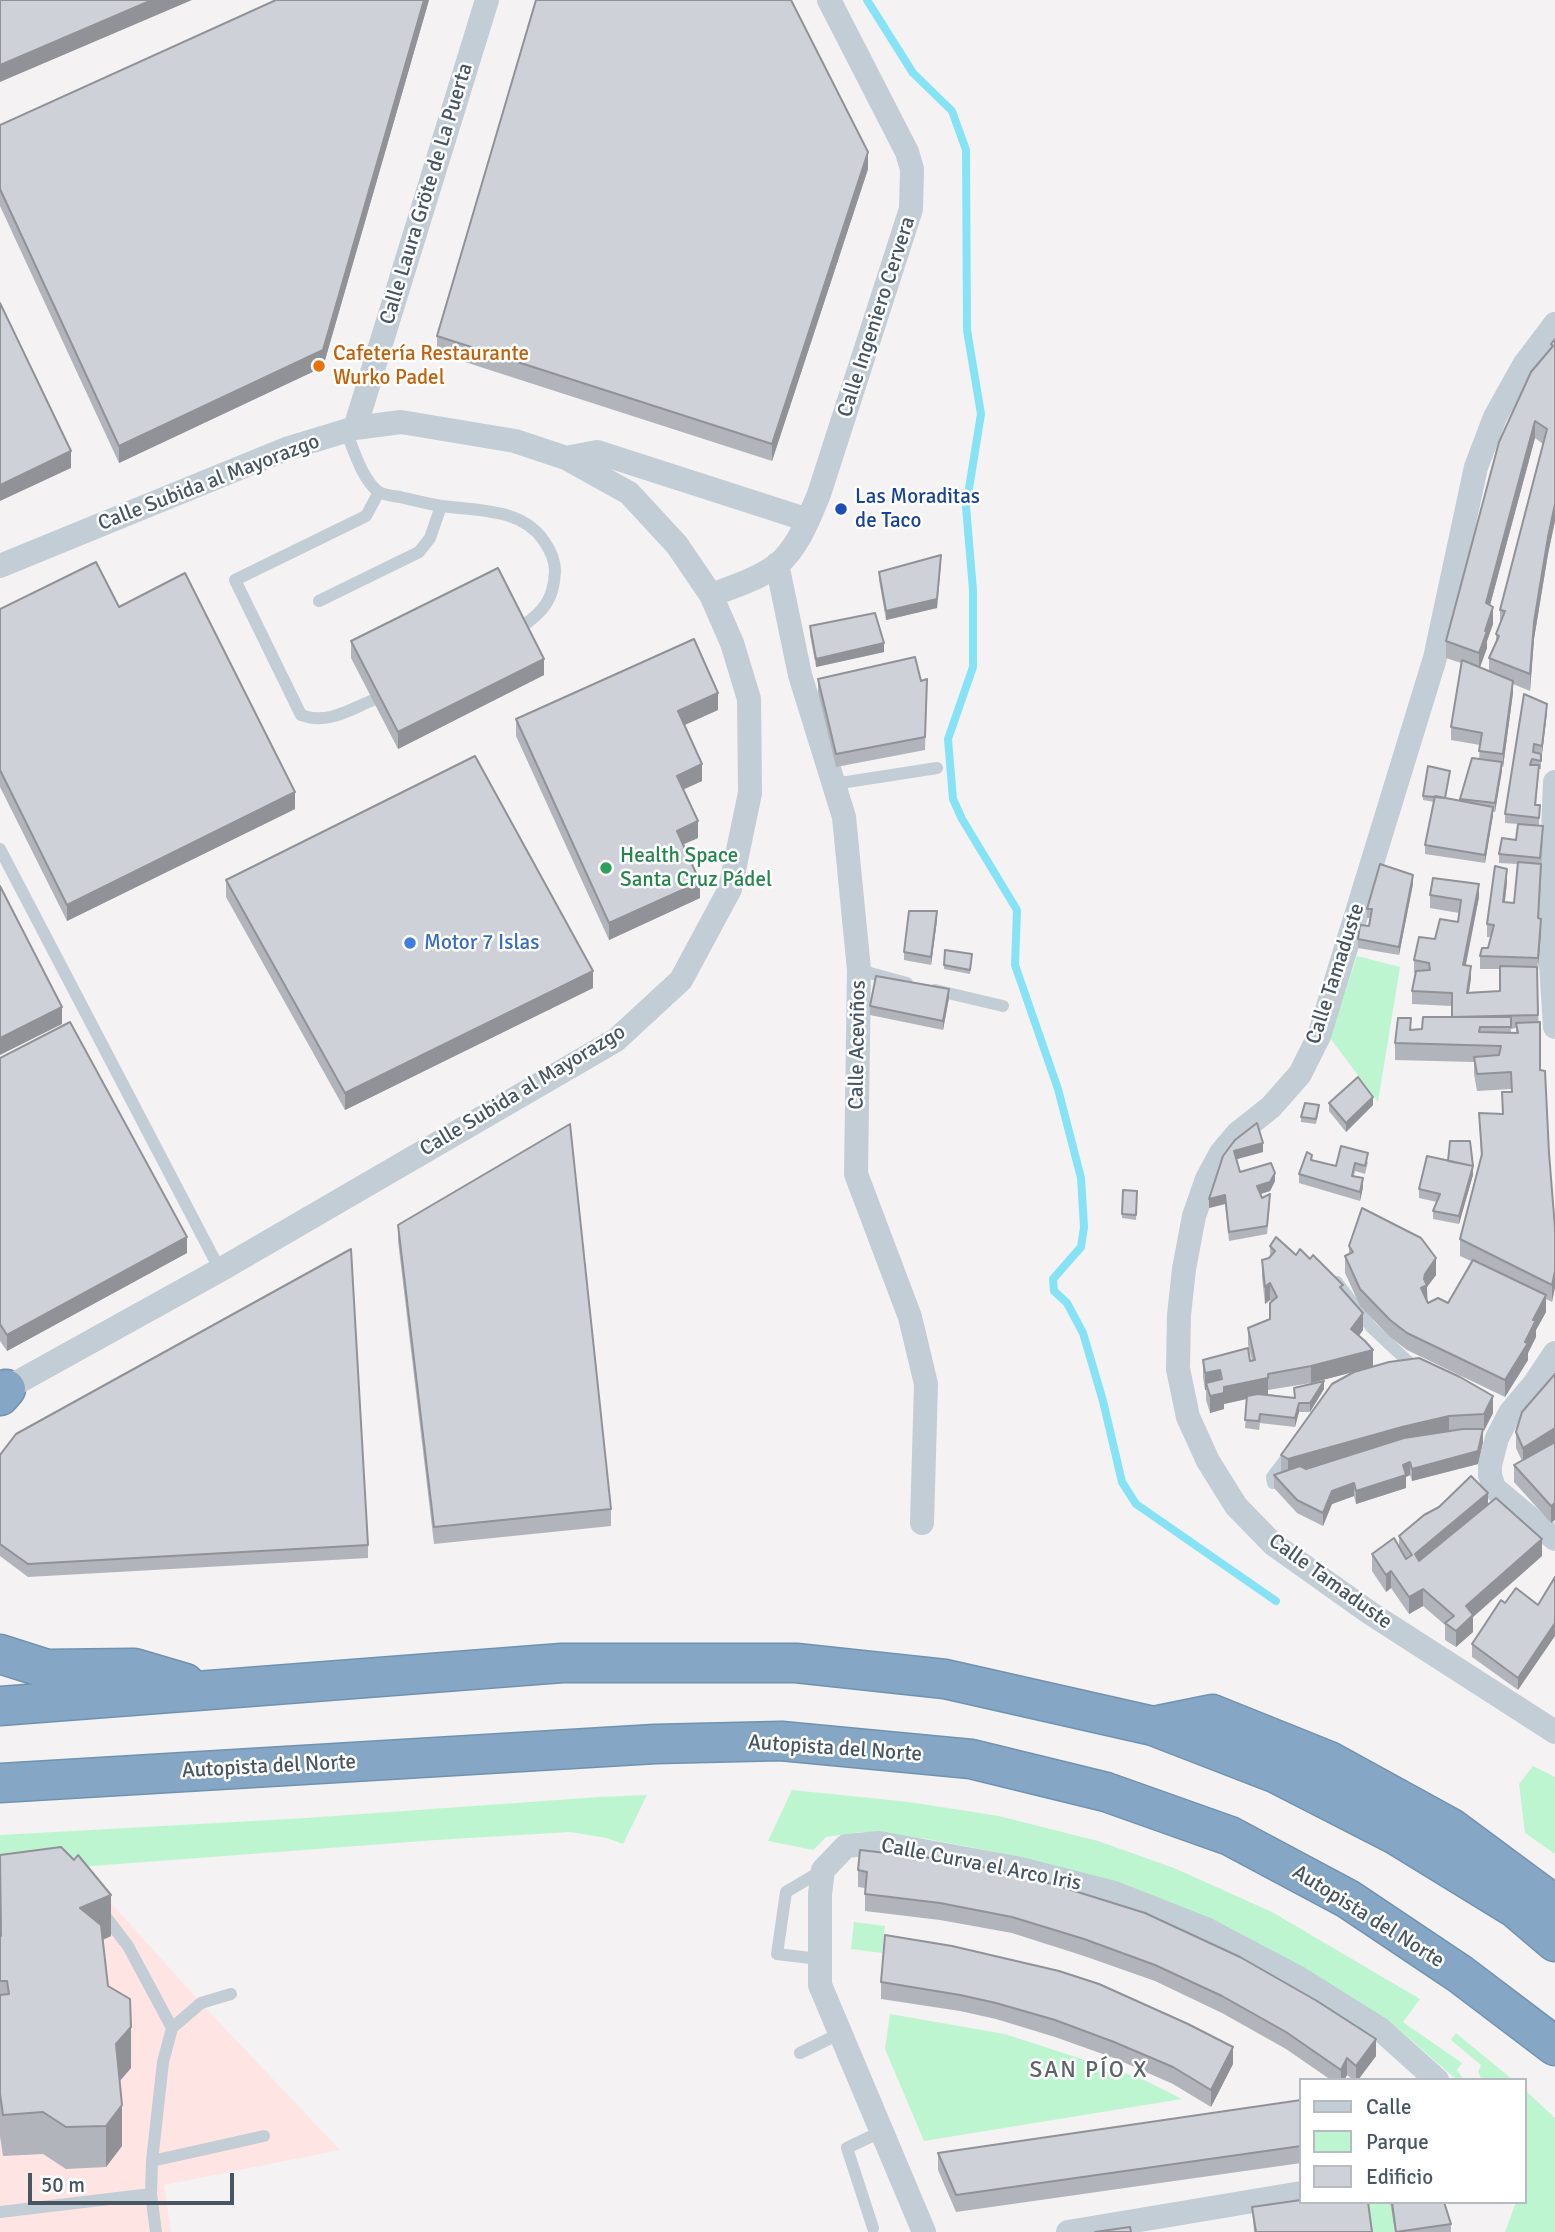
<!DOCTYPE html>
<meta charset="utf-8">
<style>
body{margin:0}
#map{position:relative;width:1555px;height:2232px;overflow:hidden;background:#f4f2f2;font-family:Signika,sans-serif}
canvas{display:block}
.legend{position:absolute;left:1299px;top:2078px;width:228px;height:126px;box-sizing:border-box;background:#fff;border:2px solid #b5bbc0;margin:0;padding:9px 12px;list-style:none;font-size:21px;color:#475662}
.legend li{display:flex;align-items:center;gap:14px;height:35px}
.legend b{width:35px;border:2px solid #b5bbc0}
.scale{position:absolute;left:28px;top:2173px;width:206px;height:32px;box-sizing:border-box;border:4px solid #475662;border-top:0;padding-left:9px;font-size:21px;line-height:24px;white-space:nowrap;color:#475662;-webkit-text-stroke:5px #fff;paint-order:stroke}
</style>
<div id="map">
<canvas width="1555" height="2232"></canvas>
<ul class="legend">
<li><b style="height:9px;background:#c2cdd5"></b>Calle</li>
<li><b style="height:19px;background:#bef5d1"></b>Parque</li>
<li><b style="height:19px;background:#ced1d8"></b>Edificio</li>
</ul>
<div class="scale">50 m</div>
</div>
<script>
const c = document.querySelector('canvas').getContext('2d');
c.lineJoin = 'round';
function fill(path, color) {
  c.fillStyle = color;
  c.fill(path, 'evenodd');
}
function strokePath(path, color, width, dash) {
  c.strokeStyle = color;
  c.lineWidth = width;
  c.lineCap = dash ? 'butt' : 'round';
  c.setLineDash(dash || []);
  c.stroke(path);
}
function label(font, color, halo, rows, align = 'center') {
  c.font = font + ' Signika,sans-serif';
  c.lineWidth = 5;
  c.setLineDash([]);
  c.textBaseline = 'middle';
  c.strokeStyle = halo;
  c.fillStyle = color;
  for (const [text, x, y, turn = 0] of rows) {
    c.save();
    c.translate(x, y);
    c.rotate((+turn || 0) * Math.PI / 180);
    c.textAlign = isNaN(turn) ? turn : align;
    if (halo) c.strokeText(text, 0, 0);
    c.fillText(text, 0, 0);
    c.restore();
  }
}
fill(new Path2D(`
 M0,1862l102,31 99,110 139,147 -176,35 7,47h-171z`), '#fee4e3');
fill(new Path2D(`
 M1357,956l43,11 -22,135 -48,-64z
 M1533,1766l22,11v77l-30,-21 -6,-49z
 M792,1790l117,12 90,14 99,25 76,27 98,44 148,87 -17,23 59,41 -5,7 7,10h-7l-61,-53 -45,-29 -346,-144 -77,-15 -67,-7 -35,5 -13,13 -45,-9z
 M647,1795l-24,49 -16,-6 -37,-6 -134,8 -357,27 -79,-2v-30l306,-17 293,-21z
 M854,1922l31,4 -3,27 -31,-4z
 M890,2014l115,20 135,44 42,21 -258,42 -39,-92z
 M1456,2033l57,47h-31l-4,-8 3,-7 -30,-25z
 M1525,2090l30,28v114h-50l11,-30h9z
 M1377,2202h13l5,30h-25l-4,-28z`), '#bef5d1');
strokePath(new Path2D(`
 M867,0l46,73 39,38 14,39 1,180 14,84 -15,93 7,83v77l-25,72 5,60 9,20 55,91 -2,55 43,124 23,89 3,49 -3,20 -28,32 1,12 13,12 16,30 20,68 19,81 14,22 140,97`), '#86e3f6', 8);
const highway = new Path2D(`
 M0,1396l6,-7
 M0,1654l47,15 87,-1 51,15
 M0,1706l562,-43h234l149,16 208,47 124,48 119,61 119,73 40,34
 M1153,1726l59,-12 117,47 122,67 104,77
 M0,1783l655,-39 126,-3 190,18 135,33 124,44 118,63 112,75 95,72`);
strokePath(highway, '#7092b1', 41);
strokePath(new Path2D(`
 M346,431c7,17 17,51 33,61 5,3 15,4 21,5 13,3 28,7 42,9 36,5 80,2 102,35 7,10 11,19 11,30 -1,29 -12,41 -35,57
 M319,601l100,-49 11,-14 11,-32
 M373,700c-24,10 -46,25 -72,15l-66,-135 131,-64 13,-24
 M834,784l103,-16
 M0,849l220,421
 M859,970l48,13
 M935,990l68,16
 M1337,1282l34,45 44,41
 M1273,1483l-1,-6 18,-24
 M102,1912l26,34 44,82
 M819,1959l-42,-5 9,-62 37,-22
 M800,2053l41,-20
 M152,2161l112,-25
 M0,2212l151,-18
 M873,2228l-26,-80 35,-17
 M156,2232l-5,-38 1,-33 11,-99 9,-34 29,-25 30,-9`), '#c2cdd5', 12);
strokePath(new Path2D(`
 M1555,324l-31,41 -29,52 -19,50 -41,191 -116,378 -19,38 -29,33 -34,27 -16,19 -14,26 -13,37 -10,53 -5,46 -1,54 10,48 20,44 28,45 37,38 97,69 185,119
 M355,428l132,-428
 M566,458l31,-6 211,68
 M777,564l23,111 44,142 15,153 -3,204 54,143 16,67 -4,139
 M0,566l286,-117 69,-21 46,-6 114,19 51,17 63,35 48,52 34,50 21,48 17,56 1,94 -20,96 -49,91 -65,60 -396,230 -220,122
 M711,595c22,-8 47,-16 66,-30 21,-17 32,-47 42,-71l92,-285 1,-40 -5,-17 -78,-152
 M1555,782l-6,151 6,94
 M1555,1353l-20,30 -25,30 -13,25 -7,27v10l4,13 61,51
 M924,2232l-104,-247v-91l3,-24 23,-24 33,-3 137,25 98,25 94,37 89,47 83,52 57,51
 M1068,2232l233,-39`), '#c2cdd5', 24);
strokePath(highway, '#85a7c5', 38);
fill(new Path2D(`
 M276,0h153l-106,367 -204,96 -119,-257v-81z
 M868,169l-96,292 -335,-108v-17z
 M1555,339v182l-7,33 -14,85 -4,52 -17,-7v9l-10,74h-1l-7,45h-2l-8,51 -60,-9v-9l9,-43 -11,-2v-4l27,-21 -5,23 15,3v-2l19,-40 1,-14 -29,-5v-13l10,-64 -15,-5v-17l105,-292v-5zM1535,438l8,6 -43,166v13l-4,11v9l-7,15v13l-9,-4 7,-19v-7l6,-17 -3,-19z
 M941,564l-4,44 -51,12 -7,-40v-8z
 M119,607l176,202 -228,112 -67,-134v-178z
 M810,626l74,26 -68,15 -6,-32z
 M351,641l193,34 -146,74 -47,-91z
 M818,679l103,2 6,-2 -2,71 -89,17 -18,-75z
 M718,710l-34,15 18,56 -19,9 15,48 -14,6 16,54 -91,42 -93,-204v-17z
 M1547,712l-5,42h-1v15h-2l-3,36h4l-1,20 4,9 -4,84 2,14 -4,39 3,99 9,83 6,75 -3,74 -6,-3v13l-10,18v7l-8,16v7l-23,37 -98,-47 -17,-13 -30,-31 -15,-33v-17l4,-2v-8l87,29 -9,12 1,16h20l23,-42 -11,-5v-17l21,-81 -2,-45 23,1v-22h9v-3l-34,2 -3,-17v-12l-79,-2v-17l16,-13 11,-1 30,-12v-11l-40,-2v-13l3,-18h-1v-13l21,-21 23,-17 1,-9 -29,-5v-13l49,2 -13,68 5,13 -2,14 31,-1v-22h-20v-13l8,-8 3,-11h-4v-13l20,-42 -2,20 9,1 4,-39 -19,-1v-9l17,-14 2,-16 -13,-1v-9zM1516,1028v5h-5v-4z
 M226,880l367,108 -248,122 -119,-213z
 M1413,884l-14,71 -41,-7v-9l11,-13 1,-8h-3v-9z
 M937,920l-6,45 -27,-5v-8z
 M945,950l27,9 -2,15 -26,-5z
 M949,998l-6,32 -73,-15v-9z
 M0,1058l187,195 -180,98 -7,-10z
 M1329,1103l44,2 -27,27 -17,-21z
 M1319,1109l-3,15 -15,-2v-5z
 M1341,1146l27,16 -3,12 -10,-3 -1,5 9,11 -3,14 -61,-18v-9l13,-13 24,5z
 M1263,1152l-27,7 4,13 35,9 -5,10 -9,3 1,4 8,5 -3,31 -38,7 -4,-37 -16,4 14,-52z
 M1448,1161l25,14 -14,49 -26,-5v-8l4,-9 -18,-4v-9z
 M1123,1190l14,1 -1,29 -14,-2z
 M398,1225l213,284v17l-177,18 -36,-303z
 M1270,1246l26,9 47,35 20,40 -4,6 14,31 120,46 -10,18v11l-5,22 -66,17 -2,-6 -4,2v11l-50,16 -2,-8 -22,8 -9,22 -26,-13 -23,-25v-13l8,-3 -1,-1v-16l86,-87 -56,15 -43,7v4l26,4v-10l30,1 -14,23h-11l-4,15 -35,-4 -1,7 -14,-2 2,-29 -23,5v5l-14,4 -4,-13v-10h-1l-2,-13v-17h49l-4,-15v-17l22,-9 1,-17 -1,-2 -5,4 -3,-27v-17l8,-3z
 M1555,1374l-4,149 -37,-41v-17l8,-4 -6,-13v-16z
 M0,1455l368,90v13l-340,19 -28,-21z
 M1488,1504l54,52 -69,61v15l-17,15 -11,-7v-15l-22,-19 -14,8 -18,-26 -5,4 -14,-21v-17l27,-8v-10z
 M1505,1603l33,2 -20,85 -46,-33v-13z
 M0,1855l111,81 -8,4 5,46 23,82 -11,13 2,65 -16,21 -40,2 -23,-15 -40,2 -3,-20z
 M948,1860l428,196 -18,24h-5l-6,-5 -3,5h-13l-45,-31 -64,-36 -67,-32 -71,-25 -72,-23 -72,-13 -75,-9v-23l-7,-1v-17z
 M885,1935l348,129 -22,43 -38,-23 -59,-26 -59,-21 -59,-18 -36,-8 -79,-12v-17z
 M1301,2100v63l-345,49 -18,-42v-17z
 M1390,2202h54l7,22v8h-56z
 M1252,2207l120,25h-118z`), '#b1b4ba');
fill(new Path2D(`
 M152,0h40l-192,82v-17z
 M424,0h5l-106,367 -204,96v-17z
 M868,152v17l-96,292v-17z
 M1535,421v17l-49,182v-17z
 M71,451v17l-71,33v-16z
 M1555,504v17l-7,33 -14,85 -4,52v-17l4,-52 14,-85z
 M941,555l-4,53 -51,12v-9z
 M1493,607v17l-6,17v7l-8,22v-17z
 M884,643v9l-68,15v-8z
 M544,659v16l-146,74v-17z
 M1513,681v12l-10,74v-13z
 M718,693v17l-40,18v-17z
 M1547,704v8l-5,42v-8z
 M1502,762v9l-7,41v-9z
 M702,764v17l-25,11v-16z
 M295,792v17l-228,112v-16z
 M1493,807v9l-8,47v-8z
 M698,821v17l-21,9v-16z
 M1507,869v13l-4,33v-13z
 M1413,875v9l-14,71v-8z
 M700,882v16l-91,42v-17z
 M1479,884v13l-16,81v-13z
 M937,911v9l-6,45v-8z
 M1541,919v13l-3,39v-13z
 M1471,966v12l-4,27v-12z
 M593,971v17l-248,122v-17z
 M949,989v9l-6,32v-9z
 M62,1007v17l-62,31v-17z
 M1373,1097v8l-27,27v-9z
 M1263,1143v9l-29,8v-9z
 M1473,1166v9l-14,49v-8z
 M1275,1173v8l-5,10 -13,4v-9z
 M1363,1178v9l-3,14v-9z
 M1225,1195v9l-16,4v-9z
 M187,1237v16l-180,98v-16z
 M1436,1258v17l-9,12v15l-6,-14 4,-14z
 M1555,1271v17l-3,14v-17z
 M1270,1283v17l-5,4v-17z
 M1546,1295v17l-10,18v7l-8,16v7l-23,37v-17l20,-38 8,-22z
 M1363,1313v17l-12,16v-17z
 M1373,1350v17l-62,16v-17z
 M1220,1370v17l-14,-4v7h-1v-17z
 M1268,1378v16l-44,10v5l-14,4v-17l14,-9z
 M1324,1381v8l-14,23v-9z
 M1493,1396v17l-9,18v-17z
 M1299,1403v9l-4,15v-9z
 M1449,1416v17l-161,43v-17l114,-32z
 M1555,1428v16l-32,20v-16z
 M1483,1429v13l-5,22 -66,17v-12z
 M1410,1462v13l-4,2v11l-50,16v-13l47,-26z
 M1354,1483v13l-22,8 -9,22v-13l9,-22z
 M1488,1493v17l-73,60v-16z
 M1555,1503v17l-4,3v-17z
 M1542,1539v17l-69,61v15l-17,15v-16l10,-25z
 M1391,1571v17l-5,4v-17z
 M1423,1589v17l-14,8v-17z
 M1555,1623v13l-37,54v-12z
 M111,1895v41l-31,14v-42z
 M131,2027v41l-15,17v-41z
 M1376,2039v17l-18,24h-2v-14z
 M1233,2047v17l-22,43v-17z
 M1347,2058v17l-3,5h-3v-10z
 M122,2105v41l-16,21v-41z`), '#909297');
const building = new Path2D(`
 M0,0h152l-152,65z
 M276,0h148l-101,350 -204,96 -119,-257v-64z
 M536,0h255l77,152 -96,292 -335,-108z
 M0,303l71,148 -71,34z
 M1555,339v165l-7,33 -14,85 -4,52 -41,-16 10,-22 -3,-2 9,-23 -5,-1 47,-181 -12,-8 -49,182 7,4 -8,24h2l-8,22 -33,-12 53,-199 32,-70 22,-26 -2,-2z
 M941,555l-4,44 -51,12 -7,-39z
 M96,562l23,45 66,-34 110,219 -228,113 -67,-135v-161z
 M498,568l46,91 -146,73 -47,-91z
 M875,613l9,30 -68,16 -6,-33z
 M694,639l24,54 -40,18 24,53 -25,12 21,45 -21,10 23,51 -91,41 -93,-204z
 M915,657l6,24 6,-2 -2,58 -89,17 -18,-75z
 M1462,660l51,21 -10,73 -24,-3 3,-18 -31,-6z
 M1524,694l23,10 -5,42 -8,-2 -1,8 8,2v7l-9,-2 -2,6h9l-4,40h5l-1,13 -34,-4z
 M475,756l118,215 -248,122 -119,-213z
 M1472,758l30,4 -7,41 -35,-4z
 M1428,766l22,5 -5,27 -22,-2z
 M1435,796l58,11 -8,48 -60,-10z
 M1518,824l25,2 -3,32 -41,-4 3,-16 14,2z
 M1518,862l23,2 -3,54 3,1 -3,39 -58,-2 2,-8h6l6,-23 -7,-1 8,-58 12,3 -4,33 11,1z
 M1380,864l33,11 -14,72 -41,-8 2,-14 9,1 3,-17h-5z
 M1433,878l46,6 -16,81 8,1 -4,27 33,-2v-25l37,1 1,48 -86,2v-24l-40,-2 4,-20 14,-1 -1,-7 -15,-3 5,-23 16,2 5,-20 18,3 3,-22 -31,-5z
 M0,886l62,121 -62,31z
 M909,911h28l-6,46 -27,-5z
 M945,950l27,4 -2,16 -26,-5z
 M876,976l73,13 -6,32 -73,-15z
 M1423,1017h88v10h-31l-1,5 39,1 -2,-10 24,-1v48l5,1 4,82 6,75v43l-3,14 -92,-46 22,-85 -3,-41 24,1 -1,-22h10l-1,-20 -34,2 -3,-17 25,-2 2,-9 -106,-3 3,-25h13l-1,12 12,-1z
 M70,1022l117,215 -180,98 -7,-11v-266z
 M1358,1077l15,20 -27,26 -17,-20z
 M1305,1103l14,2 -3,14 -15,-2z
 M1257,1123l6,20 -29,8 6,21 31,-9 4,10 -5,9 -13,4 5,12 8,-4 -3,32 -38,6 -4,-37 -16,4 14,-43 12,-16z
 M570,1124l41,385 -177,18 -36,-302z
 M1450,1141h20l3,25 -25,-5z
 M1341,1146l27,7 -3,13 -10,-3 -3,13 11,2 -3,14 -61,-18 8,-22 5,3 -1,5 25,6z
 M1427,1156l46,10 -14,50 -26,-5 7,-17 -21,-5z
 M1123,1190l14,1 -1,24 -14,-1z
 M1362,1208l59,30 15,20 -11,16 -1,5 3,6 -6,3 7,15 10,-5 10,5 25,-43 73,35 -13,25h3l-11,22 3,1 -23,37 -98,-47 -17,-13 -30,-31 -15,-33 8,-4 -4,-6z
 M1276,1237l20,18 4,-6 10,10 3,-4 30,30 -3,2 23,26 -12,16 14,12 8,9 -62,16 -43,8v4l-44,9v6l-14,3 -4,-13 16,-4 -2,-9 -15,3 -2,-13 45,-12 2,13 5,-1 -7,-32 22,-9v-16l7,-6 -7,-14 -5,4 -3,-27 7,-2 6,-7 -5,-5z
 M351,1249l17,296 -340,19 -28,-20v-89l16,-21z
 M1419,1358l41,19 33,19 -9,18 -35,2 -47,11 -114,32 -7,-4 51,-71 22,-12 35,-10z
 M1555,1374v54l-32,20 -7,-16 6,-20z
 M1324,1381l-14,22h-11l-4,15 -35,-4 -1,7 -14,-1 2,-24 11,-2 37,4 -1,-10z
 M1463,1429h20l-5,22 -66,18 -2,-7 -7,3 3,10 -50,16 -2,-8 -22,8 -9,22 -26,-13 -23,-25 26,-9 6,3 98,-31z
 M1555,1442v61l-4,3 -37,-41z
 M1471,1476l17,17 -73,61 4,7 77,-63 46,41 -76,67 7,9 -17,16 -11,-8 9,-7 -31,-27 -14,8 -18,-26 -5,4 -14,-21 22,-16 12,21 6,-4 -13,-19 25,-21 15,-8z
 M1555,1577v46l-37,55 -46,-34 29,-44 4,3 11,-15 22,17z
 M61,1847l13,13 4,-5 33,40 -31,13 21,17 7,61 22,13 1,28 -15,17 6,61 -16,21 -40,1 -23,-15 -40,3 -3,-21v-99l9,-1 -2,-13h-7v-45h1l-1,-81z
 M860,1850l88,10 49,10 55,14 93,29 95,44 77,44 59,38 -20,27 -9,-8 -6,12 -55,-38 -64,-36 -67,-31 -71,-26 -72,-22 -72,-14 -75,-9 2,-22 -9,-2z
 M885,1935l67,11 107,25 40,13 89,40 45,23 -22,43 -38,-23 -59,-25 -59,-22 -59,-17 -36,-8 -79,-13z
 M1301,2100v46l-345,49 -18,-42z
 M1301,2200v2h67l4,30h-116l-4,-25z
 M1392,2202h52l7,22 -55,8z
 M1130,2227l1,5h-36z`);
fill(building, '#ced1d8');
strokePath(building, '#909297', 2);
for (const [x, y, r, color] of [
 [319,366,7,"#e8710a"],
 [841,509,7,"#1a4fb4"],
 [606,868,7,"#2e9e5b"],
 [410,943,7,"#3f7fe0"]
]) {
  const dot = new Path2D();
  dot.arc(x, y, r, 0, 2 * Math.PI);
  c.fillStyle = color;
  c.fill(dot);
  strokePath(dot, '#fff', 2.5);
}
label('21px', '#475662', '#fff', [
 ["Calle Laura Gröte de La Puerta",427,194,-73],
 ["Calle Ingeniero Cervera",877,317,-72],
 ["Calle Subida al Mayorazgo",209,483,-21],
 ["Calle Tamaduste",1336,974,-72],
 ["Calle Aceviños",858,1045,-89],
 ["Calle Subida al Mayorazgo",523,1091,-31],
 ["Calle Tamaduste",1330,1582,36],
 ["Autopista del Norte",835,1749,4],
 ["Autopista del Norte",269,1767,-3],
 ["Calle Curva el Arco Iris",981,1865,11],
 ["Autopista del Norte",1368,1917,32]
]);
label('21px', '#c56008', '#fff', [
 ["Cafetería Restaurante",333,354],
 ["Wurko Padel",333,378]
], 'left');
label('21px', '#164399', '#fff', [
 ["Las Moraditas",855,497],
 ["de Taco",855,521]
], 'left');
label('21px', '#27864d', '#fff', [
 ["Health Space",620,856],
 ["Santa Cruz Pádel",620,880]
], 'left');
label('21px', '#366cbe', '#fff', [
 ["Motor 7 Islas",424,943]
], 'left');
c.letterSpacing = '2px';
label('23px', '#5d6368', '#fff', [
 ["SAN PÍO X",1089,2071]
]);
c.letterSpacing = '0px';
</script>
